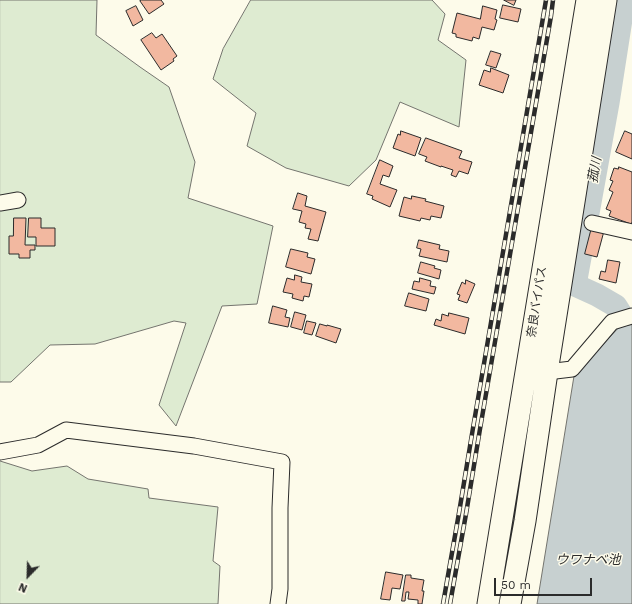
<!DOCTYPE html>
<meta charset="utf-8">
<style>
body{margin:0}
#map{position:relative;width:632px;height:604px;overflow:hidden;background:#fdfbea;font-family:"Work Sans",sans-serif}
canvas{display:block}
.north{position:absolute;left:8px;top:556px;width:40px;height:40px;-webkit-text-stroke:3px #fdfbea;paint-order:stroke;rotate:203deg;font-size:11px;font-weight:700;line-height:16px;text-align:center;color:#2b2b2b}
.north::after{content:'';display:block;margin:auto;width:14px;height:18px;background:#2b2b2b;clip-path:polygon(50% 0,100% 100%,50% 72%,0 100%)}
.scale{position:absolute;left:494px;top:578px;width:98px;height:18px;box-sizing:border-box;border:2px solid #2b2b2b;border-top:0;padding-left:5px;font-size:12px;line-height:14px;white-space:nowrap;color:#2b2b2b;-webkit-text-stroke:3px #fdfbea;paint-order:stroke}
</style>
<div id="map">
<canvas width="632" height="604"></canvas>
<div class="north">N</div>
<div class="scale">50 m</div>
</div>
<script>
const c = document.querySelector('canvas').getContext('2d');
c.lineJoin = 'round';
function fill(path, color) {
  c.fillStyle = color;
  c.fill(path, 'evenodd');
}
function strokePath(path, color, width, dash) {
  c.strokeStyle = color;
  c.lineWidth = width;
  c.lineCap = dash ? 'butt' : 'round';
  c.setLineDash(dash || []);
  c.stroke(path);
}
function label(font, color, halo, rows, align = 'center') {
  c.font = font + ' "Work Sans","Noto Sans JP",sans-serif';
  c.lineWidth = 3;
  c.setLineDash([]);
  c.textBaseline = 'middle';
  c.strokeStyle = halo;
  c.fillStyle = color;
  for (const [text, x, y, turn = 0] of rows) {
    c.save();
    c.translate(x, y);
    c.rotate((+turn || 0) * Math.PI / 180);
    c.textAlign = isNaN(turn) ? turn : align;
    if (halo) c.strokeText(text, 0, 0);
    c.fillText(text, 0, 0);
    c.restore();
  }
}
const green = new Path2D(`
 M0,0h97l-1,35 44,32 29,20 26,75 -7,36 85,28 -16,78 -35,2 -46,120 -17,-21 27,-82 -12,-2 -79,23 -45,1 -39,37h-11z
 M251,0h181l13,14 -7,26 28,20 -7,67 -59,-25 -24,58 -27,26 -63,-18 -39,-22 9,-33 -43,-34 10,-30z
 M0,461l32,10 35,-5 21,13 60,10 1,9 69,9 -5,54 7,5 -2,38h-218z`);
fill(green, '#deebd1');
strokePath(green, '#74746e', 1);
const water = new Path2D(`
 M632,325v279h-95l37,-228 46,-50z`);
fill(water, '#c7d0d0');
strokePath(water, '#74746e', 1);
strokePath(new Path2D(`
 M621,314l-5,-8 -19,-11 -22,-10 33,-182 16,-103`), '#c7d0d0', 23);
const building = new Path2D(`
 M142,0h19l3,4 -15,10 -9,-13z
 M504,0h12l-2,5z
 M503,5l18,4 -3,13 -18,-4z
 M136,6l7,14 -10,6 -7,-15z
 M483,6l14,4 -2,9 2,1 -3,10 -12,-3 -3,12 -6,-2 -1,4 -16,-4v-3l-4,-1 5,-20 23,6z
 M152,33l4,5 6,-4 15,22 -4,3 1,2 -13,9 -20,-30z
 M491,51l10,3 -5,14 -10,-3z
 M491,68l18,7 -6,18 -24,-8 5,-15 6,2z
 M401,131l20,7 -6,18 -22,-8 5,-14 2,1z
 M625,131l7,3v25l-16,-7z
 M426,138l36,13 -3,7 13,4 -4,12 -9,-3 -3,6 -5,-2 2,-5 -12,-4v1l-16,-6 2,-4 -8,-3z
 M380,160l13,6 -4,11 -6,-2 -3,9 17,6 -7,17 -18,-8 1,-3 -6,-2z
 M619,167l13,5v50l-1,2 -22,-8 2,-5 -5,-2 7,-17 -4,-2 4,-9 -3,-1 4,-12 4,1z
 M298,193l9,3 -2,10 21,6 -8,29 -10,-2 3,-10 -6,-1 1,-4 -7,-2 3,-11 -9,-2z
 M412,196l14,3 -1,2 19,5 -3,12 -10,-2 -1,4 -9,-2 -1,3 -21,-5 5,-19 7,2z
 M14,218h12l-1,27h10v5h-5v8h-11v-4h-10v-18h4z
 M29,218h12v10h14v18h-19v-9h-8z
 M592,227l12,4 -7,26 -12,-3z
 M419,240l21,5 -1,4 10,2 -2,11 -28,-6 2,-7 -4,-1z
 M291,249l17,4 -1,4 8,2 -4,15 -25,-7z
 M608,260l12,2 -4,21 -17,-4 2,-8 4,1z
 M421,262l14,4 -1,2 7,2 -2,9 -21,-6z
 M295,275l7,2 -1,5 11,2 -3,13 -5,-1 -1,5 -11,-3 1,-4 -10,-2 4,-14 7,2z
 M420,278l11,3 -1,5 6,1 -2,7 -22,-5 2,-8 5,1z
 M466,280l9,4 -8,19 -9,-3 2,-5 -3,-1 5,-12 3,2z
 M409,293l20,6 -3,12 -21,-5z
 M273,306l14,4 -2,7 5,1 -2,9 -19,-4z
 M295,312l11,3 -4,15 -11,-3z
 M449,313l20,5 -4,16 -31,-9 2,-6 5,2 1,-7 6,2z
 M307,321l9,2 -4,12 -8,-2z
 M320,324l7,2v-1l14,4 -5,14 -20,-7z
 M386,572l17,3 -3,14 -8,-1 -2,12 -9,-1z
 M406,575h5v3l13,2 -2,11h2l-2,13h-4v-4l-10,-1 1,-7h-3l-1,9h-3z`);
fill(building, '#f2b8a0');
strokePath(building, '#2b2b2b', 1);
const minor = new Path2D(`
 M0,203l18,-3
 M592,223l40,9
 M547,372l25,-3 40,-47 20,-6
 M0,452l38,-7 28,-15 128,16 88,16 -2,46v81l-2,15`);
const highway = new Path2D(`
 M488,604l99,-604
 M510,604l15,-83 22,-149 59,-372`);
strokePath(minor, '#2b2b2b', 17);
strokePath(highway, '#2b2b2b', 23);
strokePath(minor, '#fdfbea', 15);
strokePath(highway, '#fdfbea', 21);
const rail = new Path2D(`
 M443,604l16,-91 14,-85 73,-428
 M450,604l16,-90 14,-85 71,-413 2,-16`);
strokePath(rail, '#2b2b2b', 4.5);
strokePath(rail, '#fdfbea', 3, [9]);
label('12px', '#2b2b2b', '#fdfbea', [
 ["奈良バイパス",537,302,-81]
]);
label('italic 13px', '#2b2b2b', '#fdfbea', [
 ["菰川",595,170,-80],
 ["ウワナベ池",588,560]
]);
</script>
